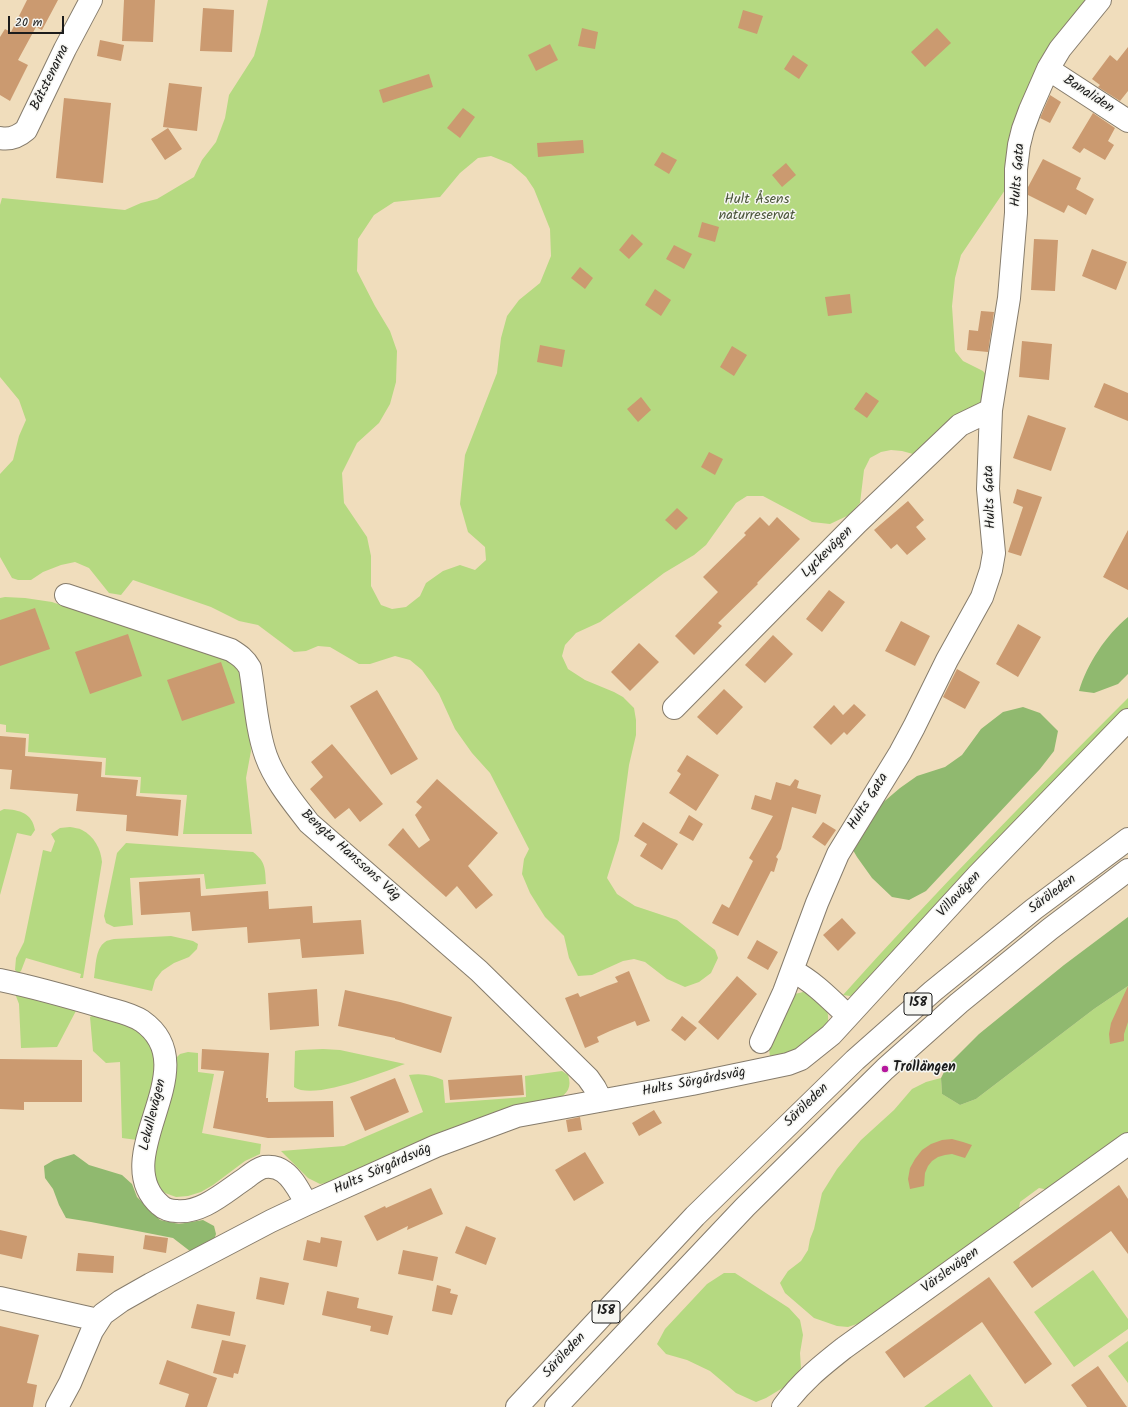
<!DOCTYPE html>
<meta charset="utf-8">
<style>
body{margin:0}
#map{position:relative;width:1128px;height:1407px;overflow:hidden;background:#f0ddbc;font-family:Kalam,sans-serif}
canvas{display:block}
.scale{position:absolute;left:8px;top:16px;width:56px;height:18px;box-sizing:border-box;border:2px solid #1c1c1c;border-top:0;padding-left:5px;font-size:12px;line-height:14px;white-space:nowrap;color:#1c1c1c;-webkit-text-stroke:3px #f6f6f2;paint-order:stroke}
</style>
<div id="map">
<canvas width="1128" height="1407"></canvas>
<div class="scale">20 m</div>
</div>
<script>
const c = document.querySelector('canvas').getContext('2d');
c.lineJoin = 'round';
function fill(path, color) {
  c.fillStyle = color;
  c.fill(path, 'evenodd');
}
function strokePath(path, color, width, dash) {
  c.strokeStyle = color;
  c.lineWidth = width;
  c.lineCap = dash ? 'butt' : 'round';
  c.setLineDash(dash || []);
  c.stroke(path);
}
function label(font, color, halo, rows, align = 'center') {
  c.font = font + ' Kalam,sans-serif';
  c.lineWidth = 3;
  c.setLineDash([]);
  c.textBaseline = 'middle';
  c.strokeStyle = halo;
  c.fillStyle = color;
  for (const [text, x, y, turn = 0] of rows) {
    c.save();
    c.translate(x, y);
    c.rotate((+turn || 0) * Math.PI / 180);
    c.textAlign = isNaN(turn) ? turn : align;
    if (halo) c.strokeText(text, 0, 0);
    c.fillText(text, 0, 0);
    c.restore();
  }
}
fill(new Path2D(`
 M268,0h822l-85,190 -44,65 -6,23 -3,28 3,45 8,10 20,10 4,5 -3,29 -55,49h-16l-11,-3 -11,-1 -10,2 -11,6 -6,12 -4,33 -11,12 -19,9 -18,-2 -49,-26h-16l-11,7 -30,42 -12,10 -30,18 -64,49 -24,11 -11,12 -3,11 6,13 17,11 29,12 9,5 11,11 2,12v15l-7,30 -10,75 -12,38 10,16 18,12 42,14 38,30 3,8 -7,15 -12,9 -14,5 -18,-8 -22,-17 -11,-3 -11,2 -31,14 -14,1 -9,-18 -5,-22 -19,-19 -15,-24 -8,-19 2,-15 5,-10 -39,-76 -18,-20 -17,-24 -16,-35 -17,-24 -12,-10 -15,-4 -25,8h-11l-29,-17 -12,-1 -12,5 -12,1 -36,-27 -19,-4 -28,-14 -78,-27 -12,15 -12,-2 -20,-25 -14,-6 -14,3 -18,7 -12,8h-13l-6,-2 -12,-21v-83l13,-14 6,-24 7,-16 -7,-20 -19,-23v-172l2,-7 123,12 16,-7 16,-4 37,-22 8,-17 14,-18 9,-24 4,-23 25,-39 7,-25zM491,156l20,8 15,13 8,12 16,40 1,27 -11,27 -21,17 -12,16 -6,22 -4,35 -32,82 -5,49 8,28 17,15 1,13 -11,10 -15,-5 -17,6 -17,12 -6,13 -14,11 -14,2 -11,-4 -10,-19v-30l-4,-19 -23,-34 -2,-30 15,-30 22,-20 11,-19 6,-22 1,-31 -7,-20 -15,-25 -18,-35 1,-32 16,-24 20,-13 46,-5 20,-24 18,-15z
 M5,597l20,1 27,4 56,19 43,12 82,28 8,7 6,27 4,56 -5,27 6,56h-69l4,-39 -47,-2 1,-16 -36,-2 1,-17 -78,-6 1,-18 -23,-2v-7l-6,-1v-126z
 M1128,698v13l-273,284 -5,1 -7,-1c91,-102 188,-200 285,-297z
 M4,809c16,1 28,4 31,21l-4,6 -14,-3 -17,62v-84z
 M70,827c4,1 9,1 12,3 12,6 19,19 20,32l-19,116h-3l1,-4 -55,-16 -5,13 -3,2 -3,-3 1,-12 8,-16 19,-92 8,2 4,-11 -4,-7 9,-6z
 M126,843l127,9c13,10 12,17 13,32l-60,5 -2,-15 -74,4 3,47 -19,2 -8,-4 -2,-7 13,-63z
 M171,936l22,5 5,3 -1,5 -8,8 -15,6 -12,8 -7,9 -3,11 -58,-13c2,-11 1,-29 11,-36 2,-2 6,-2 9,-3z
 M1128,986v147l-79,57 -10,-2 -19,14 -2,14 -155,106 -15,5 -11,-1 -23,-8 -29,-25 -5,-10 8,-12 13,-10 7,-11 2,-11 4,-10 8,-36 15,-24 24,-29 33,-30 18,-21 14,-7 15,-4 1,16 18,11 16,-6 118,-90z
 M14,991l64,16 -21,40 -36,1 -2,-44z
 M803,992c18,5 29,16 24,35l-29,26 -28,4 -1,-9 26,-54z
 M96,1014l37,12 14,10 11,31 -21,73 -15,-2 -2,-76 -14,1 -13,-12 -3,-34z
 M323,1049l17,1 65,14c-22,8 -91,37 -111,23l1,-36 5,-1z
 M188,1052l10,1v19l16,2 -12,59 59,11 -1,10 -15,7 -32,24 -12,7 -13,4 -12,1 -11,-4 -10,-9 -4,-13 23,-96 2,-17 4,-4z
 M562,1071l6,4c4,12 0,19 -12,25l-223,82 -13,2 -12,-6 -27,-27 63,-5 79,-34 -14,-37c13,-2 22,0 34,5l2,23 81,-6 -1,-21z
 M1093,1270l35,49v10l-54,38 -40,-55z
 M724,1273h11l54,35 11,12 3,15 -3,18 1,15 -15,18 -20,12 -10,4 -20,-9 -26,-22 -23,-11 -21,-6 -9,-10 8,-15 42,-45z
 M1128,1341v42l-20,-27z
 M970,1374l23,33h-69z`), '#b5d981');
fill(new Path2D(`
 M1128,617v57l-10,10 -24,9 -15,-2c8,-27 27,-56 49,-74z
 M1023,707l17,6 18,18 -4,20 -14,18 -114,122 -17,9 -17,-3 -20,-19 -15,-21 -7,-12 30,-40 20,-17 17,-12 28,-9 17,-12 19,-26 22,-17z
 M1128,917v69l-34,23 -118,90 -16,6 -18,-11 -1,-16 6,-12 32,-32 85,-69z
 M74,1154l15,11 33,10 10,9 5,13 23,23 19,4 24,-4 11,6 2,8 -4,12 -17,9 -22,-17 -82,-16 -25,-4 -7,-13 -6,-16 -8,-11 -1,-12 10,-6z`), '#90b96f');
fill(new Path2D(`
 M27,0h31l-16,30 -6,-3 -18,33 10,5 -18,36 -10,-6v-58l5,-8 6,3z
 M124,0h31l-2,42 -31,-1z
 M203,8l31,2 -2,42 -32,-1z
 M743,10l20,6 -6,18 -19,-6z
 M582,28l16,4 -3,17 -17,-3z
 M937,28l14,15 -26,24 -14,-15z
 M100,40l24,5 -3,16 -24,-5z
 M550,44l8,16 -22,11 -8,-16z
 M1128,47v44l-8,10 -22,-14 2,-2 -8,-6 18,-24 7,6z
 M793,55l15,10 -9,14 -15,-10z
 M429,74l4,13 -50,16 -4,-13z
 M169,83l33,4 -5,44 -34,-4z
 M1050,95l11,7 -11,21 -10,-5z
 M64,98l47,5 -8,80 -47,-5z
 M463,108l12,9 -15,21 -13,-10z
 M1093,113l22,15 -7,13 6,4 -9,15 -21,-12 -4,5 -8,-5z
 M168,128l14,21 -17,11 -14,-21z
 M583,140l1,13 -46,4 -1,-14z
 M662,152l15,8 -8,14 -15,-9z
 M1043,159l38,19 -5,11 18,10 -8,16 -18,-10 -4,8 -36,-18v-8z
 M786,163l10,12 -14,12 -10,-12z
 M702,222l17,5 -4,15 -17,-5z
 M632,234l11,10 -14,15 -10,-9z
 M1034,239l24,1 -3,51 -24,-1z
 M674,245l18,9 -8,15 -18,-10z
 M1092,249l35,13 -11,28 -34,-14z
 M580,267l13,11 -8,11 -14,-11z
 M655,289l16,11 -10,16 -16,-11z
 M850,294l2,19 -24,3 -3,-19z
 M981,311l13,1 -6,40 -21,-2 2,-20 9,1z
 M1022,341l30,3 -3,36 -30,-3z
 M540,345l25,5 -3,17 -25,-5z
 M732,346l15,9 -13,21 -14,-9z
 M1104,383l24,10v28l-34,-14z
 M866,392l13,9 -12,17 -13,-9z
 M641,397l10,13 -13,12 -11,-13z
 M1028,415l38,13 -15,43 -38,-13z
 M709,452l14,7 -8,16 -14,-8z
 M1017,489l25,8 -21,59 -13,-4 15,-45 -10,-4z
 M908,501l16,19 -8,7 10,12 -19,16 -10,-11 -6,5 -17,-19z
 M677,508l11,10 -12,12 -11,-10z
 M760,517l9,9 8,-9 23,22 -43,44 1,1 -40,39 4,3 -28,29 -19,-19 43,-44 -15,-15 43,-42 -2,-2z
 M1128,530v60l-25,-13z
 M829,590l16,12 -23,30 -16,-13z
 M35,608l15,41 -50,17v-46z
 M901,621l29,15 -15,30 -30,-15z
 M1018,624l23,13 -23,40 -22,-13z
 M128,634l14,42 -52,18 -15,-42z
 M773,635l20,19 -28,29 -20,-18z
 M639,643l20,19 -29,29 -19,-19z
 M221,662l14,41 -53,18 -15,-41z
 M957,669l23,13 -15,27 -22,-12z
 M724,689l19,18 -26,28 -20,-18z
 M377,690l41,69 -27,16 -41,-69z
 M854,704l12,11 -19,20 -3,-3 -13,13 -18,-18 21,-22 9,10z
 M0,736l26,2 -1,18 77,6 -1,15 37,3 -2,16 45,4 -3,36 -52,-5 1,-16 -51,-4 2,-17 -68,-5 2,-19 -12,-1z
 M332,744l51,60 -23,18 -11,-14 -14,11 -25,-30 13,-12 -12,-15z
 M687,755l32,20 -23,36 -27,-18 12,-19 -4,-3z
 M437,779l61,54 -30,33 25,29 -17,14 -19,-23 -11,11 -58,-52 15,-17 16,20 11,-8 -15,-25 7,-8 -6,-5z
 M795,779l4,2 -2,7 24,7 -5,19 -24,-7 -11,42 -5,8 2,2 -4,13 -3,-1 -33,65 -26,-13 10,-19 7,4 24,-47 -4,-3 24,-42 -22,-7 4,-14 16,5 5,-18 14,4z
 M689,815l14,9 -10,17 -14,-8z
 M643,822l35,22 -16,26 -22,-14 7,-12 -13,-8z
 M823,822l13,8 -11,16 -13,-9z
 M200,878l1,18 67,-5 1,18 43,-3 1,17 48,-3 3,34 -62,4 -2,-19 -52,4 -1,-16 -55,4 -2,-19 -49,3 -2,-33z
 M842,918l14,15 -18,18 -15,-16z
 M757,940l21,12 -10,18 -21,-12z
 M629,971l21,50 -13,5 -2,-5 -25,10 -13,6 2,5 -14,6 -20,-50 13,-5 2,4 27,-11 11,-4 -3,-5z
 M737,976l20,18 -39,46 -20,-18z
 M1128,986v36l-4,12v7l-14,3 -1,-10 2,-11z
 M317,989l2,37 -49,4 -2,-37z
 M345,990l55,12 52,15 -11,36 -46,-14v-1l-57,-12z
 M682,1016l15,12 -12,13 -14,-11z
 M202,1049l67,4 -3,45h2v4l65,-1 1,36 -66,1 -55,-10 11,-57 -23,-2z
 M0,1059l82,1v42h-58v8l-24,-1z
 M522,1075l2,20 -74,5 -2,-20z
 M395,1078l14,34 -44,19 -15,-34z
 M654,1110l8,13 -23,13 -7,-13z
 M580,1117l2,13 -14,2 -2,-12z
 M952,1139l11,3 9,3 -7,13 -13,-4 -7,1 -7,2 -6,4 -4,5 -3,7 -1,13 -14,3 -2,-10 2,-11 5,-9 7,-9 9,-6 11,-4z
 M585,1152l19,31 -30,18 -19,-31z
 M1119,1185l9,14v55l-17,-23 -79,57 -19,-26z
 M431,1188l12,26 -36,16 1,-4 -31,15 -13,-25 21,-10 1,2z
 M466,1226l30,12 -10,27 -31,-12z
 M0,1230l27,6 -5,23 -22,-5z
 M145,1235l23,3 -2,15 -23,-4z
 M321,1237l21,4 -5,26 -34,-7 4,-20 13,3z
 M403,1250l35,7 -5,24 -35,-7z
 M78,1253l36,3 -1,17 -37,-2z
 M260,1277l29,6 -5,22 -28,-6z
 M989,1277l63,87 -27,20 -43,-62 -78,56 -19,-26z
 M437,1285l14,4 -1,4 8,2 -6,20 -20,-4z
 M327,1291l32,7 -2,10 36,8 -5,19 -18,-4 1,-5 -49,-11z
 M197,1304l38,8 -5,24 -39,-8z
 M0,1326l39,9 -12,48 10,2 -4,22h-33z
 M222,1340l24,5 -8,29 -4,-1 -1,5 -20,-5z
 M167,1360l50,18 -10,29h-22l4,-13 -30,-10z
 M1098,1366l29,41h-40l-16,-22z`), '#cb9a70');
const minor = new Path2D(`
 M1048,69l80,52
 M0,138c10,2 18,-1 26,-8l39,-81 26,-49
 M66,595l165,55c8,5 14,9 19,18 5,28 6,60 16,88 9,25 27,46 43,67l170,148 109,107 7,10 6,12
 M674,708l183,-185 103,-98 31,-15
 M793,971c21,11 38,29 55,45
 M0,980c34,7 69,17 103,27 13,4 27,6 39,14 67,47 -37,135 18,184 4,4 11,6 16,6 26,3 50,-20 70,-33 5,-4 11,-9 18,-11 7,-1 14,0 20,5 10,7 16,21 23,32
 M761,1042l23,-50 33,-89 21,-49 62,-101 14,-26 33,-67 35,-63 9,-27 3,-17 -6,-64 3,-79 18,-112 7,-85v-44l3,-24 4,-16 7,-19 18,-41 12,-20 40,-49
 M0,1298l98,22
 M57,1407l13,-24 22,-52 11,-17 18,-13 30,-17 120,-63 36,-17 129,-58 81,-30 175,-32 96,-20 13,-5 30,-24 146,-159 151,-156
 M783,1407c18,-25 37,-40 61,-59l284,-204`);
const major = new Path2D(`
 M517,1407l178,-191 160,-156 78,-69 101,-82 94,-70
 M556,1407l189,-200 140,-138 74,-66 91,-74 78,-59`);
strokePath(minor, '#867c6c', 24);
strokePath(major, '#867c6c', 24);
strokePath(minor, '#fff', 22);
strokePath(major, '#fff', 22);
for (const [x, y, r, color] of [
 [885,1069,4,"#b5179e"]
]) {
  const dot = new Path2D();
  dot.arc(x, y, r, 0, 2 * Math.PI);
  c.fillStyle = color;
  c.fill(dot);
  strokePath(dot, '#f6f6f2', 1.5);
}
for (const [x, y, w] of [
 [918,1004,28],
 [606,1312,28]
]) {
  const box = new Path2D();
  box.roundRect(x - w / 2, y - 11, w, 22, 3);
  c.fillStyle = '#f6f6f2';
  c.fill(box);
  strokePath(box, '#1c1c1c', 1);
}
label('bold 13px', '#1c1c1c', null, [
 ["158",918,1004],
 ["158",606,1312]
]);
label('14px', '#1c1c1c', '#f6f6f2', [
 ["Båtstenarna",51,78,-64],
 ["Banaliden",1088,95,33],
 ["Hults Gata",1019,175,-86],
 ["Hults Gata",991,497,-92],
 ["Lyckevägen",828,553,-45],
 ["Hults Gata",869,802,-58],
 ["Bengta Hanssons Väg",350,856,42],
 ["Villavägen",960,895,-47],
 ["Säröleden",1053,895,-37],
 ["Hults Sörgårdsväg",694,1083,-11],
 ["Säröleden",807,1106,-44],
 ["Lekullevägen",154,1115,-76],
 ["Hults Sörgårdsväg",383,1170,-24],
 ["Värslevägen",951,1271,-36],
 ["Säröleden",565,1356,-47]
]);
label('14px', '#4a553a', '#f6f6f2', [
 ["Hult Åsens",757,201],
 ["naturreservat",757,217]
]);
label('bold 14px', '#1c1c1c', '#f6f6f2', [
 ["Trollängen",893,1069]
], 'left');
</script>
